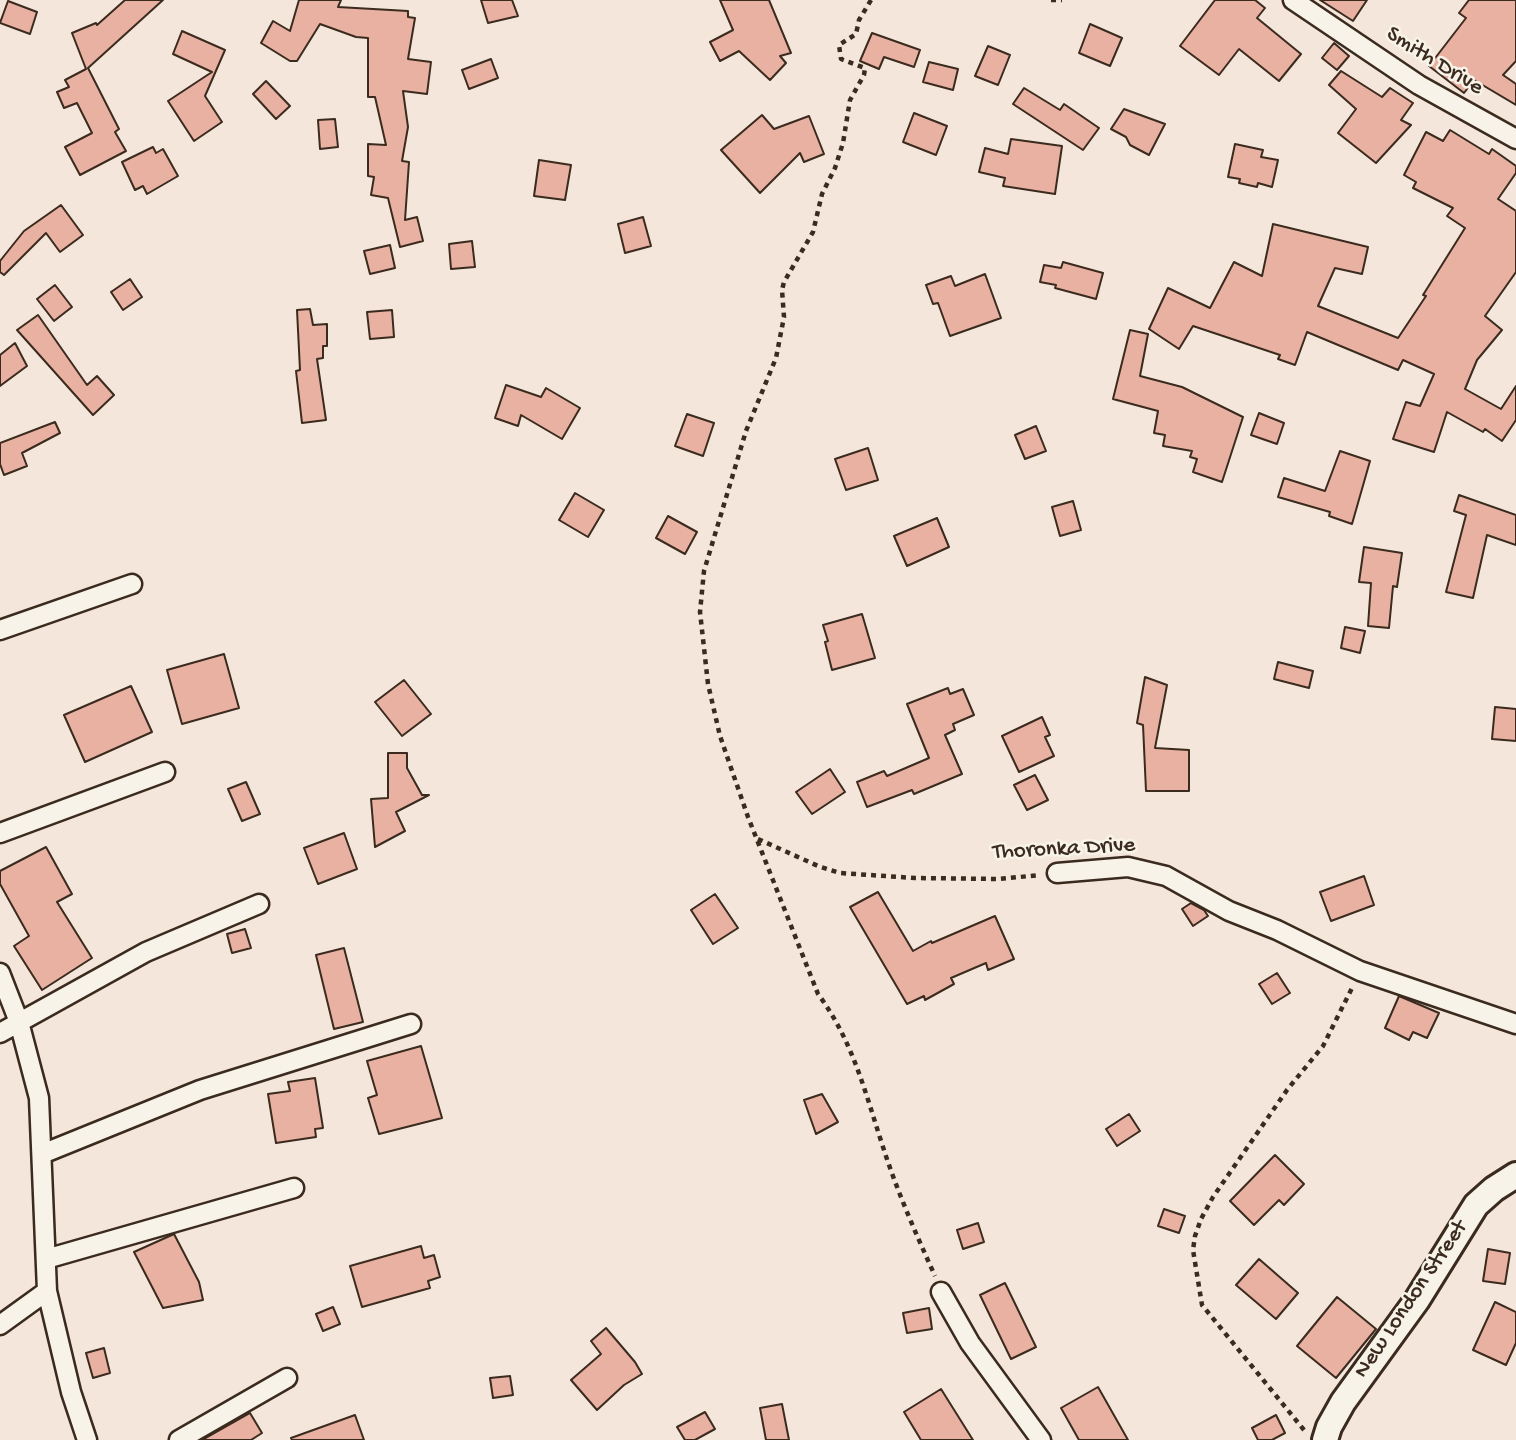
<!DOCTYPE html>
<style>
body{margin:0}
canvas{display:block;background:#f4e6da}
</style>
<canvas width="1516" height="1440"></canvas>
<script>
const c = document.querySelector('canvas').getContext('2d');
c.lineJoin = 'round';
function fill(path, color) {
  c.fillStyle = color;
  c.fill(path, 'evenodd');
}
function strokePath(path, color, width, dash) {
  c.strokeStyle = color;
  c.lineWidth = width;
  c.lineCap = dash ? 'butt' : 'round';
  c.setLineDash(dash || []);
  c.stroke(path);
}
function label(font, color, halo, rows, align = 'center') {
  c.font = font + ' "Gochi Hand",sans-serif';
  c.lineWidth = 5;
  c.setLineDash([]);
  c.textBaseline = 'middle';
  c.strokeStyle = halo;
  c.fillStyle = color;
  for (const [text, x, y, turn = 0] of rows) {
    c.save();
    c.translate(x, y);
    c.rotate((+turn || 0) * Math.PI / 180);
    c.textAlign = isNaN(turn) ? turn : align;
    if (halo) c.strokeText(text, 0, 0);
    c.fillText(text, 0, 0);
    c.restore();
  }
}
const building = new Path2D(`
 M125,0h38l-75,68 31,61 -4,3 11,19 -46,24 -15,-28 27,-14 -15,-30 -13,5 -7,-16 12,-5 -4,-7 21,-11 -14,-36 24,-10 1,2z
 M299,0h42l-3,7 70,4v6l7,1 -7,41 23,3 -4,32 -24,-3 5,36 -6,34 7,1 -4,58 12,-3 6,24 -23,6 -12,-49 -17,-3 3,-18 -6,-1v-32l18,1 -11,-48h-7v-59l-12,-1 -36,-13 -23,37h-7l-29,-18 12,-22 17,10z
 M481,0h31l6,16 -30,7z
 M720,0h49l22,53 -11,3 6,7 -16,17 -31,-29 -19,10 -10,-19 23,-12z
 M1215,0h40l10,8 -8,10 44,36 -22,27 -40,-32 -20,26 -39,-29z
 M1320,0h47l-14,21z
 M1469,0h47v61l-13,14 13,9v21l-42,-25 -10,13 -35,-27 37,-48 -7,-5z
 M8,1l29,11 -7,22 -30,-11z
 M1090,24l32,14 -12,28 -31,-13z
 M182,31l43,19 -20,46 17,26 -28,19 -26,-40 44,-29 -39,-18z
 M872,33l48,17 -6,17 -30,-10 -5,12 -19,-8z
 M1334,43l15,13 -12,14 -15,-12z
 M988,46l22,9 -12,30 -23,-9z
 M491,59l7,19 -29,11 -7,-19z
 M929,62l29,7 -5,21 -30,-8z
 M1341,71l41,26 8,-9 23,15 -12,17 10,5 -35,38 -38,-30 18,-24 -27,-24z
 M266,81l24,25 -14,13 -23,-25z
 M1024,88l36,22 4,-6 35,24 -16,22 -70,-46z
 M1124,109l41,15 -16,31 -19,-10 -4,-8 -15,-8z
 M914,113l33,13 -11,29 -33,-13z
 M762,115l12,14 35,-13 15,38 -20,8 -4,-9 -40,40 -39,-43z
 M335,119l3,28 -18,2 -2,-29z
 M1450,130l39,24 3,-5 24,17v7l-18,26 18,12v61l-31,44 17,14 -25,30 -12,29 36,20 15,-23v34l-14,21 -17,-12 -2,3 -36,-20 -13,40 -41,-13 13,-37 14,4 14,-32 -31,-14 -5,10 -91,-38 -12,33 -17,-6 2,-4 -87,-29 -14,23 -30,-20 19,-41 42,20 24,-46 28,14 11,-52 95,23 -6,27 -27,-6 -17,38 80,32 28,-42 -3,-1 42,-67 -18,-12 6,-8 -40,-20 3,-6 -12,-7 22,-43 17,9z
 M1011,139l51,7 -7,48 -52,-8 2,-8 -26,-6 6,-24 23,6z
 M1235,144l28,6 -2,7 17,3 -6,27 -14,-4 -1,4 -18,-4 1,-4 -12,-2z
 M153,147l3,6 7,-4 15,27 -31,18 -4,-8 -8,4 -13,-28z
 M539,160l32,5 -6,35 -31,-4z
 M61,205l22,30 -23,17 -14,-19 -42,42 -4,-3v-11l24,-30z
 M643,217l8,29 -26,7 -7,-29z
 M472,241l3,26 -24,2 -2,-25z
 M390,245l5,23 -25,6 -6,-23z
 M1063,262l40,11 -7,26 -41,-11 1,-3 -16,-3 4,-17 17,3z
 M985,274l16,44 -51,18 -12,-33 -5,1 -7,-19 25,-9 4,10z
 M130,279l12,18 -19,13 -12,-18z
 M55,285l17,22 -18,14 -17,-22z
 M310,309l3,16 14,-1v22h-4v12l-6,1 9,61 -24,3 -6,-52 4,-1 -3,-60z
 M392,310l2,27 -24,2 -3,-27z
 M38,315l49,70 10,-9 17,19 -21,20 -76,-85z
 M1130,330l18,4 -8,42 42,11 61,30 -21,65 -29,-10 4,-13 -7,-2 2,-6 -29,-5 2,-11 -11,-2 4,-22 -45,-12z
 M15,343l12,23 -27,20v-31z
 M506,385l35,12 5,-9 34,20 -18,31 -41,-24 -3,11 -23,-8z
 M1259,413l25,10 -7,21 -26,-9z
 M687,414l27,9 -11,33 -28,-10z
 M55,422l5,11 -38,20 5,13 -23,9 -4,-11v-21z
 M1036,426l10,25 -21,8 -10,-24z
 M868,448l10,32 -32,10 -11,-31z
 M1340,451l30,10 -18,63 -23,-8 1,-4 -52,-15 6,-19 41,13z
 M575,493l29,17 -16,27 -29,-17z
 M1459,495l57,20v30l-29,-10 -14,63 -27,-6 20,-77 -12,-4z
 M1073,501l8,29 -21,6 -8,-29z
 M668,516l29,16 -12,22 -29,-16z
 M937,518l12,29 -42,19 -13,-30z
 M1364,547l38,6 -5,34 -4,-1 -4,42 -21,-2 3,-43 -12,-1z
 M862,614l13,44 -43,12 -7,-28 3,-1 -5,-16z
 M1345,627l20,4 -5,22 -19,-5z
 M224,654l15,54 -57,16 -15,-54z
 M1278,662l35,9 -4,17 -35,-9z
 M1145,677l22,8 -12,63 34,2v41h-43l-3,-66 -6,-2z
 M404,680l27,34 -29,22 -27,-34z
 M131,686l21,46 -67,30 -21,-47z
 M948,688l2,6 13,-5 11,26 -21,9 2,6 -10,5 17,39 -48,20 -2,-4 -45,17 -10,-25 27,-11 3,5 42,-18 -22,-54z
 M1495,707l21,2v32l-24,-2z
 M1042,717l8,18 -5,2 9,19 -35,16 -17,-36z
 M388,753h19v15l15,27h7l-33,17 9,19 -30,16 -4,-48 17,-1z
 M830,769l15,23 -33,22 -16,-22z
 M1035,775l13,25 -21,10 -13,-25z
 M246,782l14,32 -18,7 -14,-32z
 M344,833l13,36 -39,15 -14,-36z
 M46,847l26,47 -15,8 35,56 -50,32 -28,-44 15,-10 -29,-52v-13z
 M1364,876l10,29 -43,16 -11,-29z
 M878,892l35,59 18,-10 1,2 63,-27 19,43 -26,11 -2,-7 -35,15 3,6 -29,16 -1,-4 -17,8 -57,-97z
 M715,894l23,34 -25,16 -22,-34z
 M1191,903l13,7 4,6 -15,10 -11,-17z
 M245,929l6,19 -19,5 -5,-19z
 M344,948l19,74 -29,7 -18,-74z
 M1277,973l13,20 -18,11 -13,-20z
 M1399,996l40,17 -12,25 -14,-6 -4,8 -24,-12z
 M421,1046l21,72 -63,16 -11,-36 9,-3 -10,-34z
 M315,1078l8,50 -8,1 1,8 -40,6 -8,-49 22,-3 -2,-9z
 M822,1094l16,28 -22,12 -12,-34z
 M1129,1114l11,17 -23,15 -11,-17z
 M1275,1155l29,29 -20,21 -5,-5 -25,25 -24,-24z
 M1164,1209l21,7 -6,17 -21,-7z
 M978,1223l6,19 -21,7 -6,-19z
 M174,1234l25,48 4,18 -40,8 -29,-56z
 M421,1246l3,12 10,-3 6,22 -12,4 2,7 -68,19 -12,-41z
 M1488,1249l22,4 -5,31 -22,-3z
 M1259,1259l39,34 -22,26 -40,-34z
 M1005,1283l31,64 -25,12 -31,-64z
 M1337,1297l39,32 -40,49 -39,-32z
 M1495,1302l21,10v31l-10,22 -33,-15z
 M333,1307l7,17 -17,7 -7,-17z
 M929,1308l3,21 -25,4 -4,-20z
 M606,1328l29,34 7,12 -18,11 -27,25 -26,-30 30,-26 -10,-13z
 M104,1348l6,25 -17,5 -7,-25z
 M510,1376l3,19 -20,3 -3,-20z
 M1098,1387l30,53h-49l-18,-32z
 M941,1389l32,51h-52l-17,-28z
 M782,1404l7,36h-23l-6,-32z
 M705,1412l10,17 -20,11h-10l-8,-13z
 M250,1413l12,20 -11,7h-49z
 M355,1415l9,25h-72l-1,-2z
 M1276,1415l9,18 -13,7h-14l-6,-12z`);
fill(building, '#e9b1a2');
strokePath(building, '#3b2a1e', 2);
const street = new Path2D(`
 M1293,0l126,85 97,54
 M0,630l132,-46
 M0,833l165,-61
 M1057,873l71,-6 38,9 63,35 48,19 83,41 156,53
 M0,973l19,49 20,76 8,193 24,101 16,48
 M0,1033l146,-81 113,-48
 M42,1154l158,-64 211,-66
 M46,1259l248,-71
 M941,1292l29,51 71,97
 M0,1325l47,-34
 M179,1440l108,-62`);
const secondary = new Path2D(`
 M1325,1440l4,-13 14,-25 74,-102 59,-95 18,-16 22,-14`);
strokePath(street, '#3b2a1e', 23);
strokePath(secondary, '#3b2a1e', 30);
strokePath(new Path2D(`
 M871,0l-12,20 -3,14 -17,11 2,14 24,9 -1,7 -14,25 -7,43 -8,25 -13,26 -9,38 -29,50 -2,8 2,27 -8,41 -30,73 -42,140 -4,41 8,72 12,52 28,81 70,177c35,47 47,98 65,153 14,44 33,87 52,129
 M1051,0h11
 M758,839l60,27 22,7 75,5 84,1 41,-4
 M1304,1430l-102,-125 -9,-55 2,-14 6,-17 12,-22 74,-107 36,-44 29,-58`), '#3b2a1e', 4.5, [5, 5]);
strokePath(street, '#f7f3e8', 18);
strokePath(secondary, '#f7f3e8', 24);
label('23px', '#3b2a1e', '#f7f3e8', [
 ["Smith Drive",1434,62,32],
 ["Thoronka Drive",1064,850,-3],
 ["New London Street",1412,1300,-56]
]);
</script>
